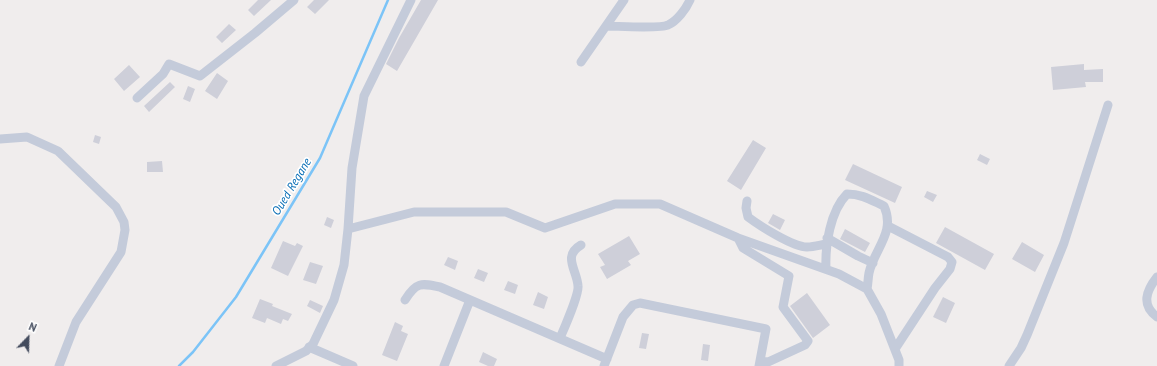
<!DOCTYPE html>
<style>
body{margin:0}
#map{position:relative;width:1157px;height:366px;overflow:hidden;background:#f0eded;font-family:"PT Sans",sans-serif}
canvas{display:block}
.north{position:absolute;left:8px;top:318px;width:40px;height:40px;-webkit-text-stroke:3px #fff;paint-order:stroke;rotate:23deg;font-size:11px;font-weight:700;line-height:16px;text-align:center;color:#434b5d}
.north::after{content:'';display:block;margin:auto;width:14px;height:18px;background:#434b5d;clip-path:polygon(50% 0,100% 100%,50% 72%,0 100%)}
</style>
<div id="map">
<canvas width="1157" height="366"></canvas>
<div class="north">N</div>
</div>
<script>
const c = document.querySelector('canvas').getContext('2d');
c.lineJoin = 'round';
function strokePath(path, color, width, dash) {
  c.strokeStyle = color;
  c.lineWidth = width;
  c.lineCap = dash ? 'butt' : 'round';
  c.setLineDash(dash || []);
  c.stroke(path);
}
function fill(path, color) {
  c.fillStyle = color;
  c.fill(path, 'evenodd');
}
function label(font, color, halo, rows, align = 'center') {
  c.font = font + ' "PT Sans",sans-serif';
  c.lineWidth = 3.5;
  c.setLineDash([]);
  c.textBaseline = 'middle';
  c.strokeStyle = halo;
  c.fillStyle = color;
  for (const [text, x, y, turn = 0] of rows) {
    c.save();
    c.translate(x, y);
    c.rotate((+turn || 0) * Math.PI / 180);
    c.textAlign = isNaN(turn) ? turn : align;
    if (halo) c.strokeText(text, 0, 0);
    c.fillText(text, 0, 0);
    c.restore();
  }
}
strokePath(new Path2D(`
 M179,366l14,-14 43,-55 84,-139 68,-158`), '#7cc4f7', 2.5);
fill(new Path2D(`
 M258,0h13l-17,16 -6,-6z
 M314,0h15l-14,14 -8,-7z
 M421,0h17l-41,71 -11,-7 13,-26z
 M229,24l7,6 -14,13 -6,-6z
 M1084,64v6l19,-1v13h-18l1,5 -33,3 -2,-23z
 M129,65l11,12 -16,14 -10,-12z
 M217,73l11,8 -11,18 -12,-8z
 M170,82l5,5 -26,25 -5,-6z
 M188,86l7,3 -5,13 -7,-3z
 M95,135l6,2 -2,7 -6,-2z
 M753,140l13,8 -25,42 -14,-9z
 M980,154l10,5 -3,6 -10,-5z
 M162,161l1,11h-16v-10z
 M853,164l49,23 -7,16 -50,-23z
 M927,191l10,4 -4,7 -9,-5z
 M773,214l12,6 -5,10 -12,-7z
 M327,217l7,3 -3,8 -7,-3z
 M945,227l49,27 -9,16 -49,-27z
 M845,229l25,14 -5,9 -25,-13z
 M629,236l11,18 -12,7 3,4 -24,14 -7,-12 5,-2 -7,-11z
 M283,241l12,5 2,-3 6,3 -15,30 -17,-8z
 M1022,242l22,13 -9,17 -23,-13z
 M448,257l10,4 -3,9 -11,-5z
 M310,262l13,4 -7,18 -13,-4z
 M478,269l10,4 -4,9 -10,-4z
 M508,281l10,4 -3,9 -11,-4z
 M538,292l10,5 -4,12 -11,-4z
 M807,293l23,32 -17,13 -23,-32z
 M943,297l12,6 -9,20 -13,-6z
 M260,299l13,5 -1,2 20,8 -4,7 -5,-2 -2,5 -14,-6 -2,5 -13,-5z
 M310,300l13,6 -3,7 -13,-7z
 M395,322l8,4 -2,5 7,3 -11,27 -15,-6z
 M642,333l7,1 -3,15 -7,-1z
 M703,344l7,1 -2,16 -7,-1z
 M483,352l14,7 -3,7h-6l-9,-4z`), '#cecfd9');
strokePath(new Path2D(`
 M606,26c11,0 54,3 62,-1 9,-4 18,-16 22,-25
 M581,62l43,-62
 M137,98l26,-24 6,-10 31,12 55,-43 39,-33
 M0,139l27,-2 31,14 58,56 8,15 1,8 -4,22 -45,70 -17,44
 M747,201l-1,7 2,9c12,9 45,30 59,30 7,0 13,-2 19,-3
 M888,226l60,31 4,5 -2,7 -15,19 -40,61
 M348,229l66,-17h92l39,16 70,-24h45l78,34 101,36 28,15 14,25 18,46v6
 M738,238l5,10 46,28 -6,31 25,34 -3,4 -37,17 -8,-1
 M827,238l31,18 15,7
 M826,269c-1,-23 4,-58 21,-75 15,0 24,6 37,12 12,27 -10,43 -15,67 -1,5 -1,11 -2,16
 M1157,277c-11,14 -16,28 0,40
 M405,300c11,-18 16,-17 35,-13l167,72
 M560,338c4,-9 19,-44 18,-52 -1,-16 -16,-30 3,-41
 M309,347l44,19
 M276,366l30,-15 7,-7 21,-44 10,-35 4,-36 4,-61 12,-72 47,-96
 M444,366l26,-66
 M604,366l19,-49 10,-12 7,-2 126,26 -7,37
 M1009,366l12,-18 6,-13 37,-92 44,-138`), '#c4cbda', 9);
label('italic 12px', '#0069b3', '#fff', [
 ["Oued Regane",292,187,-59]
]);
</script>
